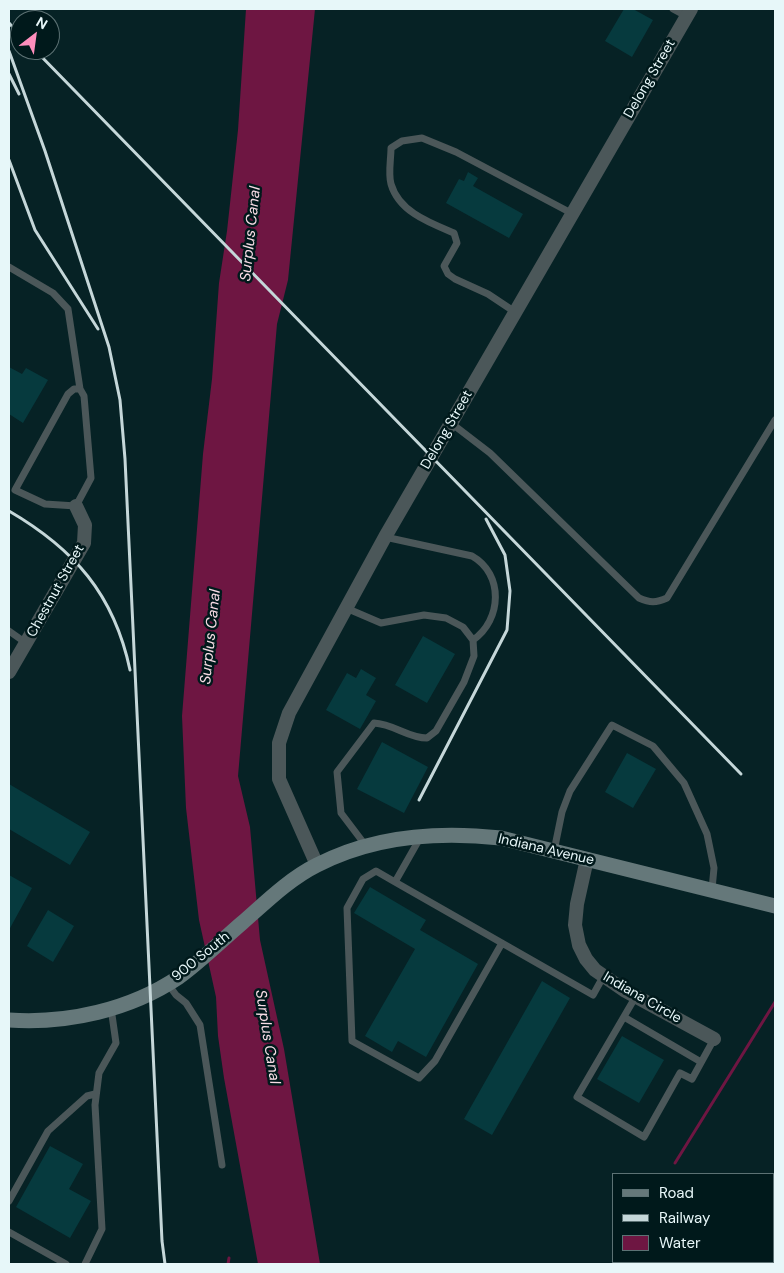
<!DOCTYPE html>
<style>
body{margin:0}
#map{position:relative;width:784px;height:1273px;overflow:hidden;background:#062225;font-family:"DM Sans",sans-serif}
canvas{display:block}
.frame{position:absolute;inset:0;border:10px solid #e7f7f9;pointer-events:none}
.legend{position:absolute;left:612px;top:1173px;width:162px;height:90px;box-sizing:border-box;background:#00191b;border:1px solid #5c7274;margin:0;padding:6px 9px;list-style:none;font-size:15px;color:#e7f7f9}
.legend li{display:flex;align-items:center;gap:10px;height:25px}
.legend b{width:25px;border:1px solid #5c7274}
.north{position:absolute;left:10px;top:10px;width:50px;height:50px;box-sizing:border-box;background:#00191b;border:1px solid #5c7274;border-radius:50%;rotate:30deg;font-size:14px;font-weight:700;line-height:20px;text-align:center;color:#e7f7f9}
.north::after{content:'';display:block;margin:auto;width:18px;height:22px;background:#fe8ebc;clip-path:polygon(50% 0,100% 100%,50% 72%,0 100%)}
</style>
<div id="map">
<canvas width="784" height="1273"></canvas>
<div class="frame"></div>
<ul class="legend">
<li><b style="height:6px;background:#65787a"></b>Road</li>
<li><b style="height:6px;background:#c5d7d9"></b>Railway</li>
<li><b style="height:14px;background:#6e1642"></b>Water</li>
</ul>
<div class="north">N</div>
</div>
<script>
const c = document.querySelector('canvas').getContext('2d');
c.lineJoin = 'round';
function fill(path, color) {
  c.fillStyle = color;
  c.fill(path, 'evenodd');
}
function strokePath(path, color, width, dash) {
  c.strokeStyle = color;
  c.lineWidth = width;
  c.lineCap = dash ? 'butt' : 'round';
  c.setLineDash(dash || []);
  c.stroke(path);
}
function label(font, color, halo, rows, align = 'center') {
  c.font = font + ' "DM Sans",sans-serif';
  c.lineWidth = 5;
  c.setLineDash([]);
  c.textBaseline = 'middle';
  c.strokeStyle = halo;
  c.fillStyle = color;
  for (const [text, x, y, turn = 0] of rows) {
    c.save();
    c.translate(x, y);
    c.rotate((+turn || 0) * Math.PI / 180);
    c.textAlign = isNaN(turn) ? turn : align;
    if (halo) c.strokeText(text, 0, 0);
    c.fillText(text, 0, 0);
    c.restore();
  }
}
fill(new Path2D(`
 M246,9h69l-27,271 -11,44 -39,452 12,51 10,113 24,109 36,215h-62l-34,-186 -6,-42 -2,-39 -17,-77 -13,-112 -4,-92 21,-262 9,-75 7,-96 8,-52 11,-101z`), '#6e1642');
strokePath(new Path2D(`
 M675,1163l100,-161
 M228,1264l1,-6`), '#6e1642', 3);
fill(new Path2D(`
 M624,9h9l20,11 -21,37 -27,-16z
 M468,172l10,6 -5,8 50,28 -14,24 -63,-35 13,-24 5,2z
 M9,367l13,7 4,-6 22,12 -25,43 -14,-9z
 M423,636l32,18 -28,49 -32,-18z
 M361,669l15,9 -10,17 10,6 -16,28 -34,-19 21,-37 9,5z
 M382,742l46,25 -24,46 -47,-24z
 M627,753l29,16 -23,39 -28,-16z
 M9,784l81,48 -20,33 -61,-36z
 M9,875l23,13 -23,42z
 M370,887l56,33 -6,10 58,34 -52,93 -28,-16 -6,11 -27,-16 50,-87 -61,-36z
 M48,910l26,16 -21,36 -26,-16z
 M542,981l28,17 -78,137 -28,-16z
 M622,1036l42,24 -25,43 -42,-24z
 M50,1146l33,18 -14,25 22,12 -21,37 -54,-31z`), '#063a3e');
strokePath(new Path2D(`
 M673,9l13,7
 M9,267l44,26 15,16 12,80
 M515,312l-27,-18 -33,-15 -7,-5 -4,-8 13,-23 -3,-10c-24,-10 -55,-21 -63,-49 -3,-10 0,-25 0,-36l11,-7 20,-3 34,14 117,62
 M74,389h6l4,7 7,82 -15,28 -31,-2 -30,-14 53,-96z
 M451,423l39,30 149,145c11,5 17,5 28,0l108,-178
 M385,537l87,19c32,18 30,64 1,84
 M346,608l35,15 43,-8 22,3 17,9 10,13 1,16 -10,26 -28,49 -9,7c-19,0 -33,-14 -53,-15l-37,49 4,41 25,33
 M9,631l17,12
 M420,838l-25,44 198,113 10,-18
 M554,851l8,-39 8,-21 42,-66 41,21 31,37 23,51 7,34 -2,21
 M395,882l-19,-11 -13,8 -16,29 5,133 67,37 16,-17 67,-118
 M168,984l8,11 10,8 14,22 22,140
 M636,996l-59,101 67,40 36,-64 12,6 22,-40
 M624,1017l77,45
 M9,1201l39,-70 39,-35 8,-2
 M9,1232l57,32
 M85,1264l17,-35 -7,-124 4,-32 17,-30 -5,-35`), '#4b5759', 7);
strokePath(new Path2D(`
 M9,672l75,-129 1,-18 -9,-19
 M587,859l-10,45 -2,21 4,20 7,14 9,11 29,20 90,49
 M317,865l-38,-86v-36l10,-30 96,-176 306,-528`), '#4b5759', 14);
strokePath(new Path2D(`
 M9,1020c58,4 121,-10 170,-43 22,-16 42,-36 63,-54 24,-21 47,-44 75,-58 58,-30 121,-34 184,-27l274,68`), '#65787a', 15);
strokePath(new Path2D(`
 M773,1256l2,-4`), '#8aa9ac', 15);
strokePath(new Path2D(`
 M9,23l11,12
 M35,50l706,724
 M9,51l36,100 64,196 11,53 5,59 37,782 3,23
 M9,74l10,20
 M9,160l26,70 63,99
 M9,511c65,38 105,83 121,159
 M419,800l88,-170 3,-39 -5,-36 -19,-36`), '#c5d7d9', 3);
label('14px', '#e7f7f9', '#00191b', [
 ["Delong Street",650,79,-60],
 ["Delong Street",447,430,-60],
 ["Chestnut Street",56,591,-61],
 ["Indiana Avenue",546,850,13],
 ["900 South",201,957,-39],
 ["Indiana Circle",642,998,30]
]);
label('italic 15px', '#f7dce5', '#00191b', [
 ["Surplus Canal",251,234,-84],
 ["Surplus Canal",211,637,-84],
 ["Surplus Canal",267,1037,81]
]);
</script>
